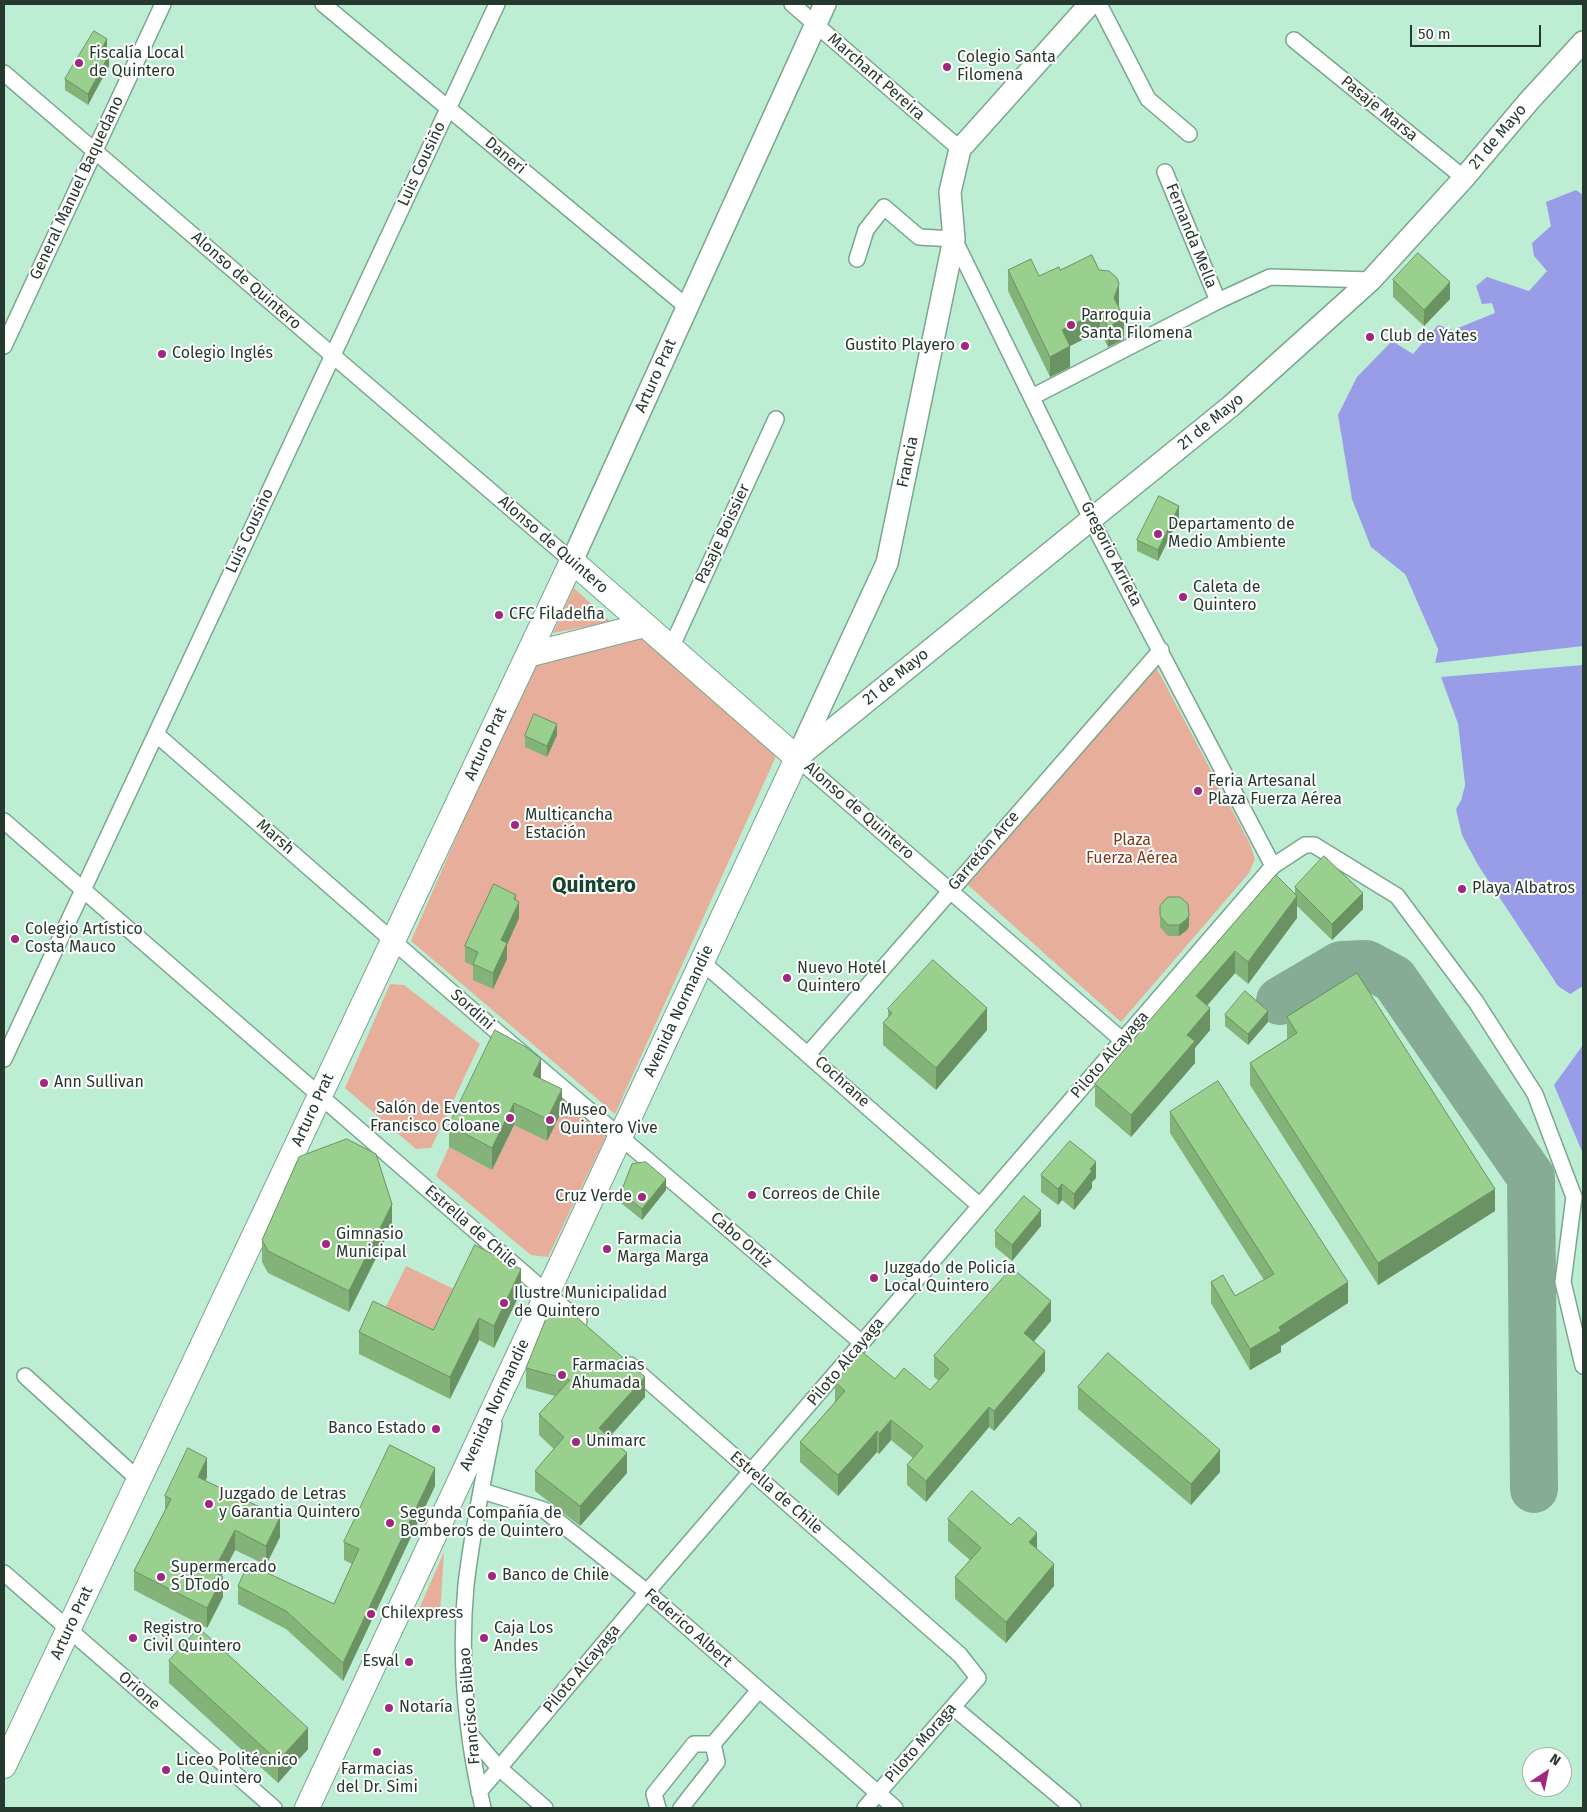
<!DOCTYPE html>
<meta charset="utf-8">
<style>
body{margin:0}
#map{position:relative;width:1587px;height:1812px;overflow:hidden;background:#bdedd2;font-family:"Fira Sans",sans-serif}
canvas{display:block}
.frame{position:absolute;inset:0;border:5px solid #26392f;pointer-events:none}
.north{position:absolute;left:1522px;top:1747px;width:50px;height:50px;box-sizing:border-box;background:#fff;border:1px solid #a8b0ac;border-radius:50%;rotate:34deg;font-size:14px;font-weight:700;line-height:20px;text-align:center;color:#26392f}
.north::after{content:'';display:block;margin:auto;width:18px;height:22px;background:#a02880;clip-path:polygon(50% 0,100% 100%,50% 72%,0 100%)}
.scale{position:absolute;left:1410px;top:25px;width:131px;height:22px;box-sizing:border-box;border:2px solid #26392f;border-top:0;padding-left:6px;font-size:15px;line-height:18px;white-space:nowrap;color:#26392f;-webkit-text-stroke:4px #fff;paint-order:stroke}
</style>
<div id="map">
<canvas width="1587" height="1812"></canvas>
<div class="frame"></div>
<div class="north">N</div>
<div class="scale">50 m</div>
</div>
<script>
const c = document.querySelector('canvas').getContext('2d');
c.lineJoin = 'round';
function fill(path, color) {
  c.fillStyle = color;
  c.fill(path, 'evenodd');
}
function strokePath(path, color, width, dash) {
  c.strokeStyle = color;
  c.lineWidth = width;
  c.lineCap = dash ? 'butt' : 'round';
  c.setLineDash(dash || []);
  c.stroke(path);
}
function label(font, color, halo, rows, align = 'center') {
  c.font = font + ' "Fira Sans",sans-serif';
  c.lineWidth = 4;
  c.setLineDash([]);
  c.textBaseline = 'middle';
  c.strokeStyle = halo;
  c.fillStyle = color;
  for (const [text, x, y, turn = 0] of rows) {
    c.save();
    c.translate(x, y);
    c.rotate((+turn || 0) * Math.PI / 180);
    c.textAlign = isNaN(turn) ? turn : align;
    if (halo) c.strokeText(text, 0, 0);
    c.fillText(text, 0, 0);
    c.restore();
  }
}
fill(new Path2D(`
 M574,588l37,34 -58,11z
 M636,633l141,121 -162,360 -204,-173 122,-279z
 M1155,665l95,179 5,15 -6,14 -128,149 -153,-137z
 M390,984l14,1 76,59 -49,104 -15,1 -71,-61z
 M541,1080l67,52 -60,125 -17,-2 -95,-79 13,-29 43,23 22,-45z
 M406,1266l56,27 -29,59 -56,-27z
 M444,1552l-4,63v1l-21,-7z`), '#e7af9b');
fill(new Path2D(`
 M1576,190l7,5v791l-13,8 -12,-8 -80,-121 -16,-30 -6,-26 5,-9 4,-15 -7,-61 -23,-61 3,-14 -33,-75 -34,-27 -19,-48 -14,-84 19,-38 35,-36 21,13 25,-29 15,5 42,-17 -3,-10 -10,1 -6,-18 11,-9 42,14 18,-20 -13,-15 -2,-13 19,-17 -5,-24z
 M1583,1045v109l-29,-69z`), '#999de7');
fill(new Path2D(`
 M1406,576l32,74 -3,13 148,-17v19l-142,12 17,47 7,61 -4,15 -5,9h-3l6,-10 3,-15 -7,-59 -23,-61 3,-14 -31,-73z`), '#bdedd2');
strokePath(new Path2D(`
 M1280,1001l61,-36 25,-1 28,15 137,198 3,312`), '#86ac96', 48);
const street = new Path2D(`
 M323,4l364,303
 M792,4l168,145
 M1099,4l49,95 41,35
 M1294,40l170,138
 M4,73l568,488
 M1165,172l53,129
 M857,259l9,-29 18,-23 35,30 35,2 145,296 174,331
 M4,346l159,-342
 M1032,397l186,-96 52,-24 101,3
 M671,648l105,-229
 M156,734l339,296 367,313
 M797,758l325,282
 M4,821l575,500
 M702,962l277,243
 M809,1053l352,-403
 M4,1059l493,-1055
 M630,1365l330,290 18,23 -113,130
 M25,1376l114,104
 M482,1491l62,19 103,82 248,216
 M4,1573l270,235
 M953,1707l120,101
 M470,1734l29,34 46,40
 M479,1792l168,-200 626,-726 32,-21h9l83,51 79,106 59,92 39,103 -11,85 20,84
 M483,1808c-17,-73 -24,-148 -17,-223 6,-54 18,-108 28,-161
 M658,1808l-4,-14 40,-50h19l46,-54
 M681,1808l36,-46 -4,-18`);
const secondary = new Path2D(`
 M572,561l253,-557
 M799,753l88,-190 67,-324 -4,-47 10,-43 130,-145
 M797,758l434,-352 140,-126 93,-102 65,-77 54,-59`);
const primary = new Path2D(`
 M528,655l117,-30
 M4,1766l568,-1205 225,197 -490,1050`);
strokePath(street, '#79a78e', 18);
strokePath(secondary, '#79a78e', 24);
strokePath(primary, '#79a78e', 26);
strokePath(street, '#fff', 15);
strokePath(secondary, '#fff', 21);
strokePath(primary, '#fff', 24);
fill(new Path2D(`
 M107,50l-1,3 3,13 -21,39 -23,-15v-11z
 M1008,270l31,6 21,-6h39l20,34 -1,2 6,33 -16,8 -8,-16 -30,15v21l-20,10 -42,-86z
 M1393,280l57,19 -26,27 -31,-29z
 M1179,517l-21,44 -21,-10v-11z
 M557,735l-10,22 -22,-10v-11z
 M1295,887l68,22 -31,31 -35,-34v12l-49,66 -13,-11 -28,33 3,24 -15,18v15l-64,74 -36,-31v-22l200,-190z
 M516,900l3,18 -12,27v14l-14,30 -20,-9v-14l-8,-4v-16z
 M1160,906l29,20 -2,4 -8,6h-11l-8,-9z
 M888,1009l99,21 -51,60 -53,-45v-22l5,-6z
 M1225,1015l43,7 -20,23 -23,-19z
 M1287,1017l208,194 -117,74 -128,-200v-22l37,-24z
 M541,1079l21,32 -15,30 -33,-16 -22,45 -43,-23v-22z
 M1170,1112l178,191 -67,43v6l-31,18 -39,-67v-21l24,14 29,-16 -94,-147z
 M1041,1175l55,3 -4,4v6l-18,22 -12,-10 -4,5 -17,-13z
 M666,1190l-24,30 -21,-17v-11z
 M392,1226l-43,86 -81,-39 -6,-11v-22z
 M1041,1226l-29,35 -17,-14v-16z
 M521,1291l-27,57 -15,-8 -29,59 -91,-45v-22l74,-2z
 M1051,1321l-17,20 11,30 -51,60 -5,-4 -63,75 -19,-17v-20l6,-7 -22,-18 -12,14 -2,-2 -39,44 -38,-34v-20l35,-40v-20l60,-3 35,11 9,-9 -5,-4v-21z
 M526,1368l119,29 -36,40 18,36 -47,53 -45,-35v-20l19,-22 -15,-14v-21l16,-18 -29,-8z
 M1078,1387l142,85 -29,33 -113,-96z
 M207,1477l-2,4 75,56 -14,28 -31,-15 -14,27 2,20 -16,31 -73,-38v-19l31,-60v-15z
 M435,1486l-92,195 -57,-52 -48,-25v-18l96,18 18,-40 -8,-4v-18z
 M948,1519l89,30 17,37 -48,57 -51,-44v-22l15,-17 -22,-19z
 M169,1661l139,88 -30,34 -109,-100z`), '#84b37a');
fill(new Path2D(`
 M107,39v11l-6,11v-11z
 M109,55v11l-21,39v-11z
 M1450,282v17l-26,27v-16z
 M1119,284v20l-5,15v-21z
 M1100,311v20l-38,19v-20z
 M1124,318v21l-16,8v-20z
 M1070,346v21l-20,10v-20z
 M1179,506v11l-21,44v-11z
 M557,724v11l-10,22v-11z
 M1363,893v16l-31,31v-16z
 M516,895v14l3,-7v16l-12,27v14l-14,30v-16l8,-33z
 M1297,896v22l-49,66v-22z
 M1189,915v11l-2,4 -8,6v-11z
 M1235,951v22l-39,45v-22z
 M987,1008v22l-51,60v-22z
 M1210,1008v22l-15,18v15l-64,74v-22l56,-80z
 M1268,1011v11l-20,23v-11z
 M541,1059v22l-8,-6z
 M562,1089v22l-15,30v-22z
 M514,1103v22l-22,45v-22z
 M1096,1162v16l-4,4v6l-18,22v-16l16,-25z
 M666,1179v11l-24,30v-11z
 M1062,1184v16l-4,5v-16z
 M1495,1189v22l-117,74v-22z
 M392,1204v22l-43,86v-21z
 M1041,1210v16l-29,35v-16z
 M521,1269v22l-27,57v-22z
 M1348,1282v21l-67,43v6l-31,18v-21l29,-22z
 M1051,1301v20l-27,32v-20z
 M479,1318v22l-29,59v-22z
 M1045,1351v20l-51,60v-20z
 M645,1377v20l-46,52v-21z
 M989,1407v20l-63,75v-21z
 M891,1420v20l-12,14v-20z
 M877,1431v21l-39,44v-21z
 M1220,1450v22l-29,33v-21z
 M627,1453v20l-47,53v-20z
 M207,1458v19l-9,20v-20z
 M435,1468v18l-92,195v-18z
 M280,1517v20l-14,28v-19z
 M235,1530v20l-22,42v-20z
 M1037,1533v22l-8,-13z
 M1054,1564v22l-48,57v-21z
 M223,1577v20l-16,31v-20z
 M308,1728v21l-30,34v-22z`), '#6b9263');
const building = new Path2D(`
 M94,31l13,8 -6,11 8,5 -21,39 -23,-15z
 M1418,253l32,29 -26,28 -31,-30z
 M1092,255l7,15 10,1 8,7 2,6 -5,14 10,20 -16,9 -8,-16 -38,19 8,16 -20,11 -42,-87 23,-11 8,17 20,-9 1,3z
 M1159,496l20,10 -21,44 -21,-10z
 M534,714l23,10 -10,22 -22,-10z
 M1324,856l39,37 -31,31 -37,-37z
 M1276,875l21,21 -49,66 -13,-11 -39,45 14,12 -23,27 8,6 -64,74 -36,-31z
 M494,884l22,11 -2,4 5,3 -18,38 6,3 -14,30 -20,-9 5,-12 -13,-6z
 M1168,897h12l8,7 1,11 -2,4 -8,6h-11l-8,-9v-10z
 M933,960l54,48 -51,60 -53,-45 9,-10 -4,-4z
 M1357,973l138,216 -117,74 -128,-200 47,-30 -10,-16z
 M1245,991l23,20 -20,23 -23,-19z
 M495,1030l31,17 15,12 -8,16 29,14 -15,30 -33,-16 -22,45 -43,-23z
 M1218,1081l130,201 -69,45 2,4 -31,18 -39,-67 12,-7 12,21 39,-22 -104,-162z
 M347,1139l29,15 16,50 -43,87 -81,-40 -6,-11 37,-83z
 M1070,1141l26,21 -6,7 2,2 -18,23 -12,-10 -4,5 -17,-14z
 M646,1162l20,17 -24,30 -21,-17 11,-28z
 M1024,1196l17,14 -29,35 -17,-14z
 M475,1245l46,24 -27,57 -15,-8 -29,59 -91,-45 14,-31 60,29z
 M1012,1268l39,33 -27,32 21,18 -51,60 -5,-4 -63,74 -19,-16 16,-19 -32,-26 -12,14 -2,-3 -39,44 -38,-33 45,-51 -10,-9 26,-31 34,28 9,-11 26,22 19,-21 -15,-13z
 M565,1307l80,70 -46,51 28,25 -47,53 -45,-35 29,-34 -25,-23 31,-34 -44,-12 23,-57z
 M1108,1353l112,97 -29,34 -113,-97z
 M390,1445l45,23 -92,195 -57,-52 -48,-25 10,-22 86,40 25,-55 -15,-7z
 M188,1448l19,10 -9,19 82,40 -14,29 -31,-16 -22,42 10,5 -16,31 -73,-37 37,-72 -6,-3z
 M972,1491l39,34 8,-8 18,16 -8,9 25,22 -48,58 -51,-45 26,-29 -33,-29z
 M199,1628l109,100 -30,33 -109,-100z`);
fill(building, '#99d08e');
strokePath(building, '#6b9263', 1);
for (const [x, y, r, color] of [
 [79,63,5,"#a02880"],
 [947,67,5,"#a02880"],
 [1071,325,5,"#a02880"],
 [1370,337,5,"#a02880"],
 [965,346,5,"#a02880"],
 [162,354,5,"#a02880"],
 [1158,534,5,"#a02880"],
 [1183,597,5,"#a02880"],
 [499,615,5,"#a02880"],
 [1198,791,5,"#a02880"],
 [515,825,5,"#a02880"],
 [1462,889,5,"#a02880"],
 [15,939,5,"#a02880"],
 [787,978,5,"#a02880"],
 [44,1083,5,"#a02880"],
 [510,1118,5,"#a02880"],
 [550,1120,5,"#a02880"],
 [752,1195,5,"#a02880"],
 [642,1197,5,"#a02880"],
 [326,1244,5,"#a02880"],
 [607,1249,5,"#a02880"],
 [874,1278,5,"#a02880"],
 [504,1303,5,"#a02880"],
 [562,1375,5,"#a02880"],
 [436,1429,5,"#a02880"],
 [576,1442,5,"#a02880"],
 [209,1504,5,"#a02880"],
 [390,1523,5,"#a02880"],
 [492,1576,5,"#a02880"],
 [161,1577,5,"#a02880"],
 [371,1614,5,"#a02880"],
 [133,1638,5,"#a02880"],
 [484,1638,5,"#a02880"],
 [409,1662,5,"#a02880"],
 [389,1708,5,"#a02880"],
 [377,1752,5,"#a02880"],
 [166,1770,5,"#a02880"]
]) {
  const dot = new Path2D();
  dot.arc(x, y, r, 0, 2 * Math.PI);
  c.fillStyle = color;
  c.fill(dot);
  strokePath(dot, '#fff', 2);
}
label('16px', '#26392f', '#fff', [
 ["Fiscalía Local",89,54],
 ["de Quintero",89,72],
 ["Colegio Santa",957,58],
 ["Filomena",957,76],
 ["Parroquia",1081,316],
 ["Santa Filomena",1081,334],
 ["Club de Yates",1380,337],
 ["Gustito Playero",955,346,"right"],
 ["Colegio Inglés",172,354],
 ["Departamento de",1168,525],
 ["Medio Ambiente",1168,543],
 ["Caleta de",1193,588],
 ["Quintero",1193,606],
 ["CFC Filadelfia",509,615],
 ["Feria Artesanal",1208,782],
 ["Plaza Fuerza Aérea",1208,800],
 ["Multicancha",525,816],
 ["Estación",525,834],
 ["Playa Albatros",1472,889],
 ["Colegio Artístico",25,930],
 ["Costa Mauco",25,948],
 ["Nuevo Hotel",797,969],
 ["Quintero",797,987],
 ["Ann Sullivan",54,1083],
 ["Salón de Eventos",500,1109,"right"],
 ["Francisco Coloane",500,1127,"right"],
 ["Museo",560,1111],
 ["Quintero Vive",560,1129],
 ["Correos de Chile",762,1195],
 ["Cruz Verde",632,1197,"right"],
 ["Gimnasio",336,1235],
 ["Municipal",336,1253],
 ["Farmacia",617,1240],
 ["Marga Marga",617,1258],
 ["Juzgado de Policía",884,1269],
 ["Local Quintero",884,1287],
 ["Ilustre Municipalidad",514,1294],
 ["de Quintero",514,1312],
 ["Farmacias",572,1366],
 ["Ahumada",572,1384],
 ["Banco Estado",426,1429,"right"],
 ["Unimarc",586,1442],
 ["Juzgado de Letras",219,1495],
 ["y Garantia Quintero",219,1513],
 ["Segunda Compañía de",400,1514],
 ["Bomberos de Quintero",400,1532],
 ["Supermercado",171,1568],
 ["S´DTodo",171,1586],
 ["Banco de Chile",502,1576],
 ["Chilexpress",381,1614],
 ["Registro",143,1629],
 ["Civil Quintero",143,1647],
 ["Caja Los",494,1629],
 ["Andes",494,1647],
 ["Esval",399,1662,"right"],
 ["Notaría",399,1708],
 ["Liceo Politécnico",176,1761],
 ["de Quintero",176,1779],
 ["Farmacias",377,1770,"center"],
 ["del Dr. Simi",377,1788,"center"]
], 'left');
label('16px', '#26392f', '#fff', [
 ["Marchant Pereira",876,77,41],
 ["Pasaje Marsa",1379,109,39],
 ["21 de Mayo",1498,137,-50],
 ["Daneri",505,156,40],
 ["Luis Cousiño",422,164,-65],
 ["General Manuel Baquedano",77,188,-65],
 ["Fernanda Mella",1191,236,68],
 ["Alonso de Quintero",246,281,41],
 ["Arturo Prat",656,376,-66],
 ["21 de Mayo",1211,422,-39],
 ["Francia",908,462,-78],
 ["Luis Cousiño",250,531,-65],
 ["Pasaje Boissier",723,534,-65],
 ["Alonso de Quintero",553,545,41],
 ["Gregorio Arrieta",1111,554,63],
 ["21 de Mayo",896,677,-39],
 ["Arturo Prat",486,744,-65],
 ["Alonso de Quintero",859,811,41],
 ["Marsh",275,837,41],
 ["Garretón Arce",984,851,-49],
 ["Sordini",472,1010,42],
 ["Avenida Normandie",679,1011,-65],
 ["Piloto Alcayaga",1110,1055,-49],
 ["Cochrane",842,1082,42],
 ["Arturo Prat",313,1110,-65],
 ["Estrella de Chile",471,1227,41],
 ["Cabo Ortiz",741,1240,41],
 ["Piloto Alcayaga",846,1362,-50],
 ["Avenida Normandie",495,1405,-65],
 ["Estrella de Chile",776,1493,41],
 ["Arturo Prat",72,1623,-65],
 ["Federico Albert",688,1628,41],
 ["Piloto Alcayaga",582,1669,-50],
 ["Orione",139,1691,41],
 ["Francisco Bilbao",470,1706,-95],
 ["Piloto Moraga",921,1743,-49]
]);
label('16px', '#81381b', '#fff', [
 ["Plaza",1132,841],
 ["Fuerza Aérea",1132,859]
]);
label('bold 21px', '#17442f', '#fff', [
 ["Quintero",594,886]
]);
</script>
